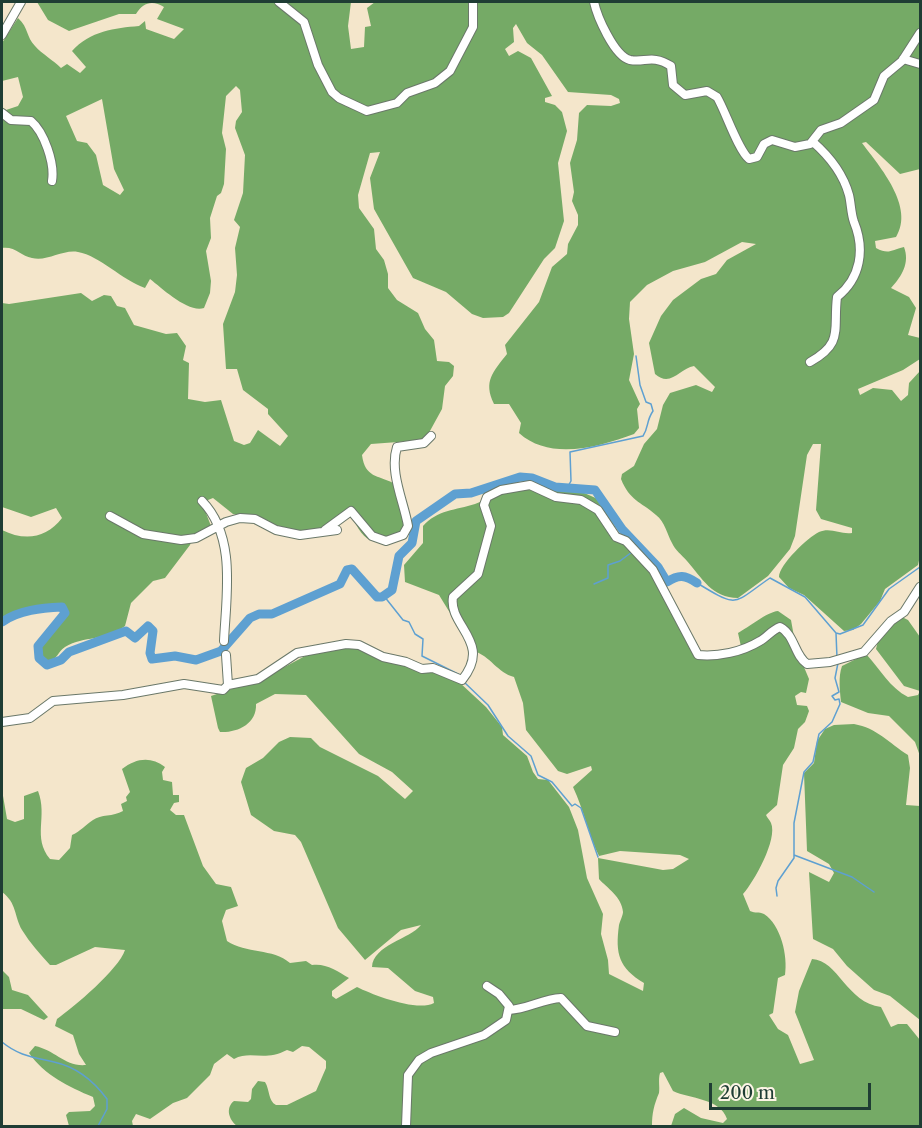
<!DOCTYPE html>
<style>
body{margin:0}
#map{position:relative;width:922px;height:1128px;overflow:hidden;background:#f4e6cb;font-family:"Libre Caslon Text",serif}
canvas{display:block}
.frame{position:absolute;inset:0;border:3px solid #1f3d34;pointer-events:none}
.scale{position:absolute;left:709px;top:1083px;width:162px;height:27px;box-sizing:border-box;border:3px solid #1f3d34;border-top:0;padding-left:8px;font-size:18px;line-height:21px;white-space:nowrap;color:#1f3d34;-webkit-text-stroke:4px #fcf5e5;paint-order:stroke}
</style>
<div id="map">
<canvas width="922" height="1128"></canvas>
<div class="frame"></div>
<div class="scale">200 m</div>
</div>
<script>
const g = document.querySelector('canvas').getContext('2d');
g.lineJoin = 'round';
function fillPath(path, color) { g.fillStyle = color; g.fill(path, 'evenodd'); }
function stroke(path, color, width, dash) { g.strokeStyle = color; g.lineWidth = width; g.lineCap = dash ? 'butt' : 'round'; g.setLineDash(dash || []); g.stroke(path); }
const forest = new Path2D(`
 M37 2H351L348 26 351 49 364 47 365 27 371 26 367 8 375 2H920V169L900 174 866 142 862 143C880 167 915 207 896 237L875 241 876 248C889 255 891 250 904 247 910 263 902 276 891 288L909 297 916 308 908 335 920 338V359L903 370 858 389 860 395 873 388 892 390 901 401 908 395 909 383 920 371V556L918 565 885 589 880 601 861 624 853 630 844 631 804 595 789 588 779 577C779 565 808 537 819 532 831 527 841 535 852 533V528L821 519 816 510 821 444H813L807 455 795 536 790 549 768 576 738 598C712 598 702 578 687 561 682 555 675 550 672 543 667 534 665 522 656 515 640 501 630 501 621 479L622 474 634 466 644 444 657 429 663 405 670 393 696 385 712 392 715 387 694 366C680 368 671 388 655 374L649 343 661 316 673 300 701 279 716 274 727 260 756 244 742 242 705 262 673 271 647 285 630 302 629 319 634 354 629 380 640 404 637 409 639 428 634 434C599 447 550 461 519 433L521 423 509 404H494C483 381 493 372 507 354L505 345 539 302 552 267 567 254 568 244 578 225V215L572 201 574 192 570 163 577 140 579 113 587 105 611 106 620 103 619 99 611 95 568 92 542 55 527 43 516 24 513 28 514 42 505 49 509 56 518 51 531 58 552 96 545 98V102L555 105 562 112 567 131 558 163 564 221 555 248 544 259 509 313 503 317 483 318 472 314 446 292 413 278 374 209 370 178 380 152 370 153 358 195 359 208 374 229 376 249 384 260 388 274V288L397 300 418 313 425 329 434 340 437 361 449 362 454 366 453 376 445 386 442 409 425 440 371 444 362 455C365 478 378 475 393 483L406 522 404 532C375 546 367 547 352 517L341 520 339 527 304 532 285 529 255 517 233 514 213 498 208 500 204 508 211 526 193 536 190 545 165 578 153 581 131 603 125 626C104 642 85 635 65 647 57 652 59 658 48 662 23 651 62 623 68 611L65 607C48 601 15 609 2 621V530C24 541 46 539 62 518L56 508 31 517 2 507V303L9 304 81 293 92 301 104 295 111 296 117 306 125 308 134 325 166 334 177 333 186 346 183 360 189 363 188 399 205 402 221 400 234 441 244 445 250 443 258 430 280 446 288 436 268 414V409L243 390 237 369H226L223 324 235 292 237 275 235 248 240 227 234 220 243 193 245 155 235 128 236 121 242 112 240 90 236 86 226 96 222 133 226 149 224 184 221 193 217 196 210 218 211 238 206 251 211 281 210 293 204 308C188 313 163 289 150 279L145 288C122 280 100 256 78 252 63 249 47 262 32 258 21 256 15 246 2 248V107L6 110 18 106 23 97 18 77 2 81V43L18 18C29 28 26 37 35 46 42 54 53 60 61 68L67 64 80 73 86 67 72 51C90 31 115 28 139 26L145 21 146 29 174 39 184 29 157 19 164 7C153 0 143 2 136 14H119L69 31 48 20ZM102 99 114 169 124 190 120 195 103 185 96 155 87 143 77 141 66 116Z
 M528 483 560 491 582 492 600 500 625 545 650 569 695 655 742 651 738 633C749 627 767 612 778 611L791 620 796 648 809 679 806 693 801 692 795 696 797 705 807 706 809 711 805 722 798 729 794 748 783 765 777 805 766 815C767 818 770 820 771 823 778 839 754 882 743 894L750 911C756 914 758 911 764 914 781 925 788 956 785 975L778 978 773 1013 769 1015 778 1029 788 1035 800 1064 814 1060 795 1012 799 991 812 959C838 960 847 1003 881 1007L891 1027 898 1024H907L920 1040V1126H671L675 1114 684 1108 701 1118 723 1123 727 1119C720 1098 690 1099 673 1091L663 1072 660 1073C658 1080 660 1087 659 1093 654 1105 652 1113 652 1126H237C229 1120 225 1108 234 1101L248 1102 251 1099 252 1089 258 1081 265 1082C270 1090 268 1101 276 1105H287L316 1091 326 1068V1061L309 1047 302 1046 293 1052 287 1050C264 1062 251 1050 234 1059L227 1054 214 1064 210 1075 187 1098 173 1103 150 1119 136 1114 132 1121 133 1126H69L66 1115 69 1112 90 1111 95 1106 93 1097C69 1087 44 1075 29 1053L35 1046C55 1050 65 1067 86 1065L79 1054 73 1035 55 1026 57 1019C74 1007 119 969 125 950L95 947 56 965H50C40 954 30 943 22 930 14 916 17 903 2 892V790L7 819 15 822 24 819V796L38 791C48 817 32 837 50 859L59 860 70 848 72 835C81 831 85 825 93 820 101 814 113 817 123 811L121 804 127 801 126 797 130 792 122 769C136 758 151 756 165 767L162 772 163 780 172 782 173 795H179V802L174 803 170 810 176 815H184L203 866 216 884 231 887 238 906 226 910 222 921 227 941C246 954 273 948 290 963L306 961 312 965C326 963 337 971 349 978L332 991V996L336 999 357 987C373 995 417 1012 434 1003L433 997 415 991 388 968 372 967C373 945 410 939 421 925L401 930 365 960 338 928 301 842 295 835 274 831 251 815 241 782 246 768 263 758 279 742 290 737 311 738 320 747 378 776 405 799 413 791 392 772 359 754 306 695 275 694 256 704C257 724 237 733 220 732L218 728 211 696 264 678 307 655 333 647H357L432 671 459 682 486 707 502 727 503 735 527 756 533 772 538 779 548 780 569 807 578 830 587 878 603 914 601 934 608 960 609 974 643 991 644 983C619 968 615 954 619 925 620 921 623 915 623 912 622 897 607 888 599 879L598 858 663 870 673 869 689 859 680 855 620 851 599 856C588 834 584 810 573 787L592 770 591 766 567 774 558 771 526 730 523 703 514 677C498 673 490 656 474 651L469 632 458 626 439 595 405 582 404 565 423 543V526C437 510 456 510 475 504 494 497 506 487 528 483Z
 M902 617 908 620 920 637V756L915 742 889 716 868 713 841 702C840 691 838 677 842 666L866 654C880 669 890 688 908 697L918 695 920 691 904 686 876 649 879 637Z
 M854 724C877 728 889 743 908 755L910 768 906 805 920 806V1020L890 996 874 990 847 966 833 949 813 939 809 872 829 882 834 873 829 864 807 851 804 773 814 763 817 741 825 729 834 725Z
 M2 970 9 977 12 990 28 995 48 1017 44 1020 21 1009H2Z`);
const stream = new Path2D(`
 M567 488 571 481 570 452 643 436C649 427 646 421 653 411L651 404 646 402 640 385 636 356
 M697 583C740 609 732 604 770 578L805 597 836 633 840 634 863 625 889 589 920 567
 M594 584 608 578V565L620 561 632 552
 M384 596 403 620 409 622 415 634 423 639 422 656 460 675
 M836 633 837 658
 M464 682 488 705 508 736 531 756 538 775 552 782 572 806 575 804 581 808 598 857
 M794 855 852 877 874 892
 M777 896 776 888 778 881 794 858V823L804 772 813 762 819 734 832 722 840 704 839 699 835 700 832 696 839 692 835 678 838 663
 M2 1042C19 1056 33 1057 54 1062 77 1067 93 1080 107 1099V1109L98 1126`);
const river = new Path2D(`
 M2 622C19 610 42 608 62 607L65 613 38 646 39 658 47 665 61 660 69 652 126 631 135 638 148 626 153 631 150 653 152 659 175 656 196 660 221 651 250 618 259 614H272L340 584 347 570 352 569 377 597H382L392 590 399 556 412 543 416 521 455 494 471 493 520 477 532 478 555 487 595 490 622 529 658 567 667 582C679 574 685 575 697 583`);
const minor = new Path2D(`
 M279 2 304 22 318 65 332 92 339 98 367 111 397 103 407 93 435 83 450 71 473 27V2
 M594 2C597 16 614 56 630 60 645 63 652 54 671 66L673 85 685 95 707 91 717 97C725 110 738 150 749 159L757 157 764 144 772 140 795 147 810 144 821 130 841 123 874 100 884 76 902 61 920 33
 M2 35 21 2
 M903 59 920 64
 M2 113 11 120 31 121C44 132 55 163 52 181
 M810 362C844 343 833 330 837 297 861 278 865 249 854 222 851 214 851 203 849 195 843 173 829 156 813 142
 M202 501C237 537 226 596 224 641
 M110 516 143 534 181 540 196 538 226 522 240 518 255 519 276 530 300 535 337 530
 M325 530 351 511 372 536 386 541 403 535 408 526C404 502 389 472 397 447L424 443 431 436
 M226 655 228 685
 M2 722 30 718 53 701 123 695 184 684 223 690 228 685 258 679 297 653 346 644 359 645 383 657 406 662 422 669 433 668 462 680C493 642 448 626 453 597L478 574 491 526 484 505 487 497 501 490 530 485 556 497 581 500 598 510 616 537 626 541 653 570 698 655C718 657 742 652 760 641 767 637 772 630 780 627 795 635 794 655 807 664L830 662 864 652 891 621 904 612 920 587
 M509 1010C528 1009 542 999 561 998L587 1026 615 1032
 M406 1126 408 1075 419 1060 431 1053 484 1035 506 1020 509 1006 499 994 487 986`);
fillPath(forest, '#75aa66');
stroke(stream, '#5ea0d1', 1.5);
stroke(river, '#5ea0d1', 9);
stroke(minor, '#6a7869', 10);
stroke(minor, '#fff', 8);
</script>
